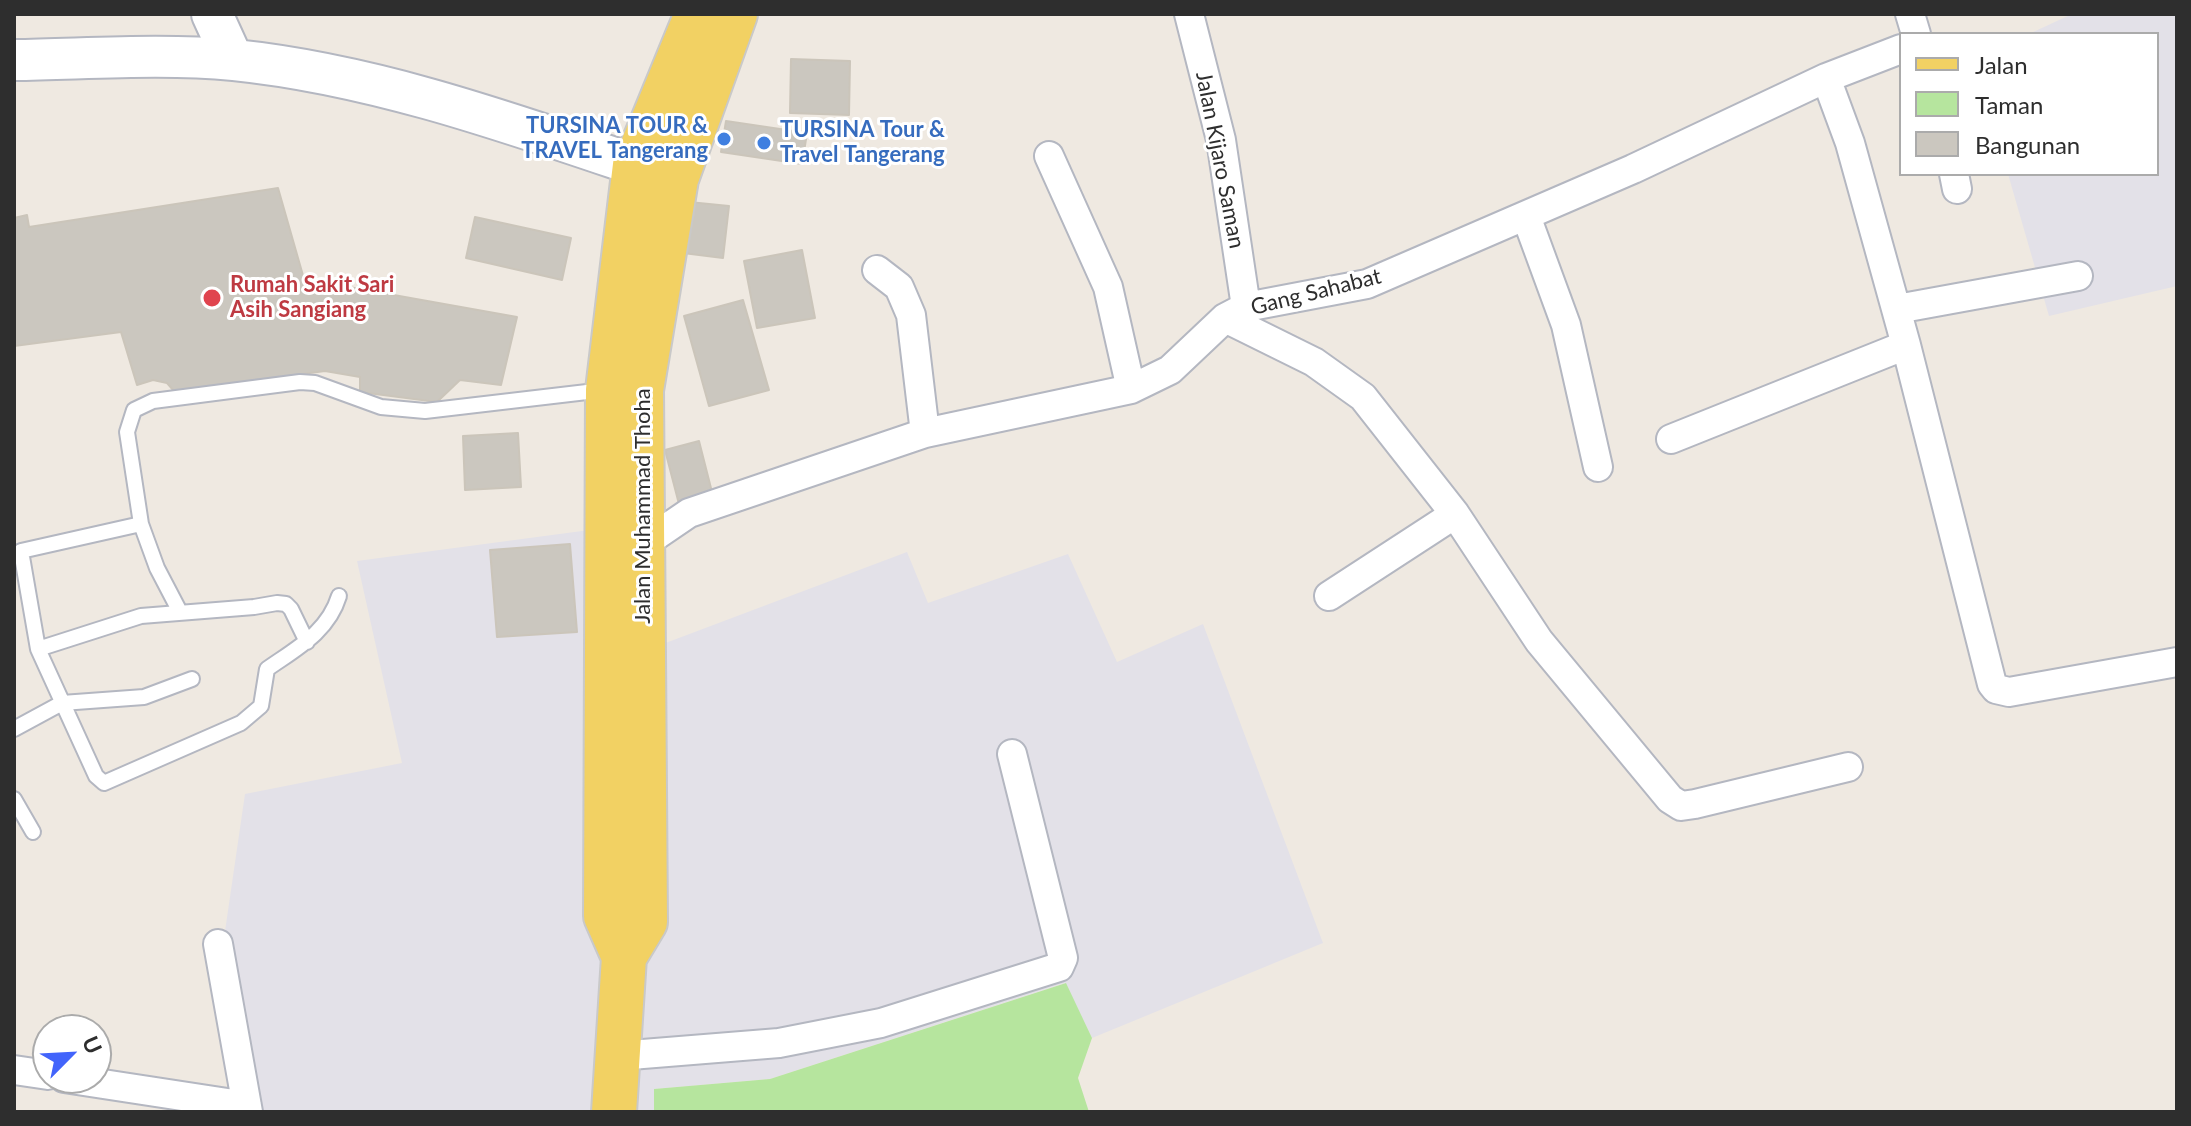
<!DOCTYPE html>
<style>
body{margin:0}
#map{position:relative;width:2191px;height:1126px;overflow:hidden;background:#efe9e1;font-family:Lato,sans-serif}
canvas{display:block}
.frame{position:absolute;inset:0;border:16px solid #2e2e2e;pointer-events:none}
.legend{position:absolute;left:1899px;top:32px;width:260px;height:144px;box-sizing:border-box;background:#fff;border:2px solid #ababab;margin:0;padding:10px 14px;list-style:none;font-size:24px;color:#2e2e2e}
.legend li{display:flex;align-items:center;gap:16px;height:40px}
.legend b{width:40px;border:2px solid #ababab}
.north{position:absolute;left:32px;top:1014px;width:80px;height:80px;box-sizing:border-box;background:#fff;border:2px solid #ababab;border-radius:50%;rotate:66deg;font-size:22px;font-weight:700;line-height:32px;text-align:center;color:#2e2e2e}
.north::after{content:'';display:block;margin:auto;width:28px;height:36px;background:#4264fb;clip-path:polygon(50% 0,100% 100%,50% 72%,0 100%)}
</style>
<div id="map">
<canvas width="2191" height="1126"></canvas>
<div class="frame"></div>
<ul class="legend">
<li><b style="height:10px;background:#f2d163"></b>Jalan</li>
<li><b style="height:22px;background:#b6e59e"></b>Taman</li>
<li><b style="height:22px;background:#cbc7bf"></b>Bangunan</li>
</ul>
<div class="north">U</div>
</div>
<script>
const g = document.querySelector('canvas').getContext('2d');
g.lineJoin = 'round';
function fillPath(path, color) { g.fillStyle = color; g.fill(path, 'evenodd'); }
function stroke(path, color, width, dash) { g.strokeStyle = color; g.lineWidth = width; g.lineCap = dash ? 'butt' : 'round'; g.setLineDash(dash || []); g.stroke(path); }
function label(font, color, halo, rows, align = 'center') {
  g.font = font + ' Lato,sans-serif'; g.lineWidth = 6; g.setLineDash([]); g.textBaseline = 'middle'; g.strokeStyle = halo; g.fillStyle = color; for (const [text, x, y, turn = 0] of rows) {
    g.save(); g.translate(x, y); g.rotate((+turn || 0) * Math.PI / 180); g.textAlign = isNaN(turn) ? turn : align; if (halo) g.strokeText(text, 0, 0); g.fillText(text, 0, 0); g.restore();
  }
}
const industrial = new Path2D(`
 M2072 14H2177V286L2049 316 2008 174H2157V34H2029Z
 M642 523 647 650 907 552 928 603 1068 554 1117 662 1203 624 1323 943 1092 1038 1065 983 770 1079 655 1089 654 1112H249L223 945 245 794 402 763 357 561Z`);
const green = new Path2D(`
 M1066 983 1092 1038 1078 1078 1089 1112H654V1089L770 1079Z`);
const building = new Path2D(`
 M791 59 850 61 849 115 790 113Z
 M726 121 807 133 802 164 721 152Z
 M278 188 304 279 517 317 501 385 460 380 437 402 360 392V377L325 371 174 391 167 383 153 380 137 385 121 332 14 346V218L27 215 29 227Z
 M689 202 729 206 723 258 683 253Z
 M475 217 571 238 562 280 466 258Z
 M802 250 815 318 757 328 744 261Z
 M743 300 769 390 709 406 684 316Z
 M518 433 521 487 465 490 463 436Z
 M699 441 714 500 680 508 665 450Z
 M570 544 577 632 497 637 490 550Z`);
const service = new Path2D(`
 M141 524 157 568 180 612
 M339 596C328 632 297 648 267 669L261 706 241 723 104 783 96 776 38 649 21 551 141 524 127 432 134 410 153 401 300 382 315 383 381 407 425 411 604 390
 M38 649 141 616 254 607 277 603 286 604 291 609 307 642
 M14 729 62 703 144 697 192 679
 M14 799 33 832`);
const minor = new Path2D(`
 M1189 14 1221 140 1246 307
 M1910 14 1916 34
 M1826 78 1850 143 1906 345 1992 684 1996 689 2009 692 2177 662
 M1049 156 1108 287 1131 389
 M1954 174 1957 189
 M1526 216 1566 325 1598 467
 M877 270 899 287 911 315 925 433
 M1897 309 2078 276
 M1225 318 1314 362 1363 397 1455 514 1539 641 1670 799 1681 806 1695 804 1848 767
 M1671 439 1906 345
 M642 545 689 513 925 433 1131 389 1170 370 1225 318 1246 307 1367 284 1633 169 1826 78 1901 49
 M1329 596 1455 514
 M218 944 248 1112
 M618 1056 779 1043 881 1023 1059 967 1063 958 1012 754
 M14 1070 48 1075
 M64 1078 247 1106`);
const secondary = new Path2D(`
 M212 14 233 60
 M14 60C87 59 162 53 234 60 371 74 505 121 635 165`);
const primary = new Path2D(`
 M624 957 645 922 641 390 676 179 735 14
 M614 1112 624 957 606 916 608 390 635 165 697 14`);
const markers = [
 [724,139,8,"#3f7fe0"],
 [764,143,8,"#3f7fe0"],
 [212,298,10,"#e0444e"]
];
const shopNames = [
 ["TURSINA TOUR &",708,126],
 ["TRAVEL Tangerang",708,151],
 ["TURSINA Tour &",780,130,"left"],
 ["Travel Tangerang",780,155,"left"]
];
const streetNames = [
 ["Jalan Kijaro Saman",1220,160,79],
 ["Gang Sahabat",1316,292,-14],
 ["Jalan Muhammad Thoha",643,506,-90]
];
const healthNames = [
 ["Rumah Sakit Sari",230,285],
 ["Asih Sangiang",230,310]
];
fillPath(industrial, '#e3e1e8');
fillPath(green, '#b6e59e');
fillPath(building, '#cbc7bf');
stroke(building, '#cbc5ba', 2);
stroke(service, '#b4b7c1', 18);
stroke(minor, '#b4b7c1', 32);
stroke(secondary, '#b4b7c1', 44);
stroke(primary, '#c9c9c9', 48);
stroke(service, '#fff', 14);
stroke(minor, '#fff', 28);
stroke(secondary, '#fff', 40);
stroke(primary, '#f2d163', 44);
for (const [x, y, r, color] of markers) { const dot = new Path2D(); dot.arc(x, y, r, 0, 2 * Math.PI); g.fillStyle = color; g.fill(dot); stroke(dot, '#fff', 3); }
label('bold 22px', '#366cbe', '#fff', shopNames, 'right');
label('22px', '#2e2e2e', '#fff', streetNames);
label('bold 22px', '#be3a42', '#fff', healthNames, 'left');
</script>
